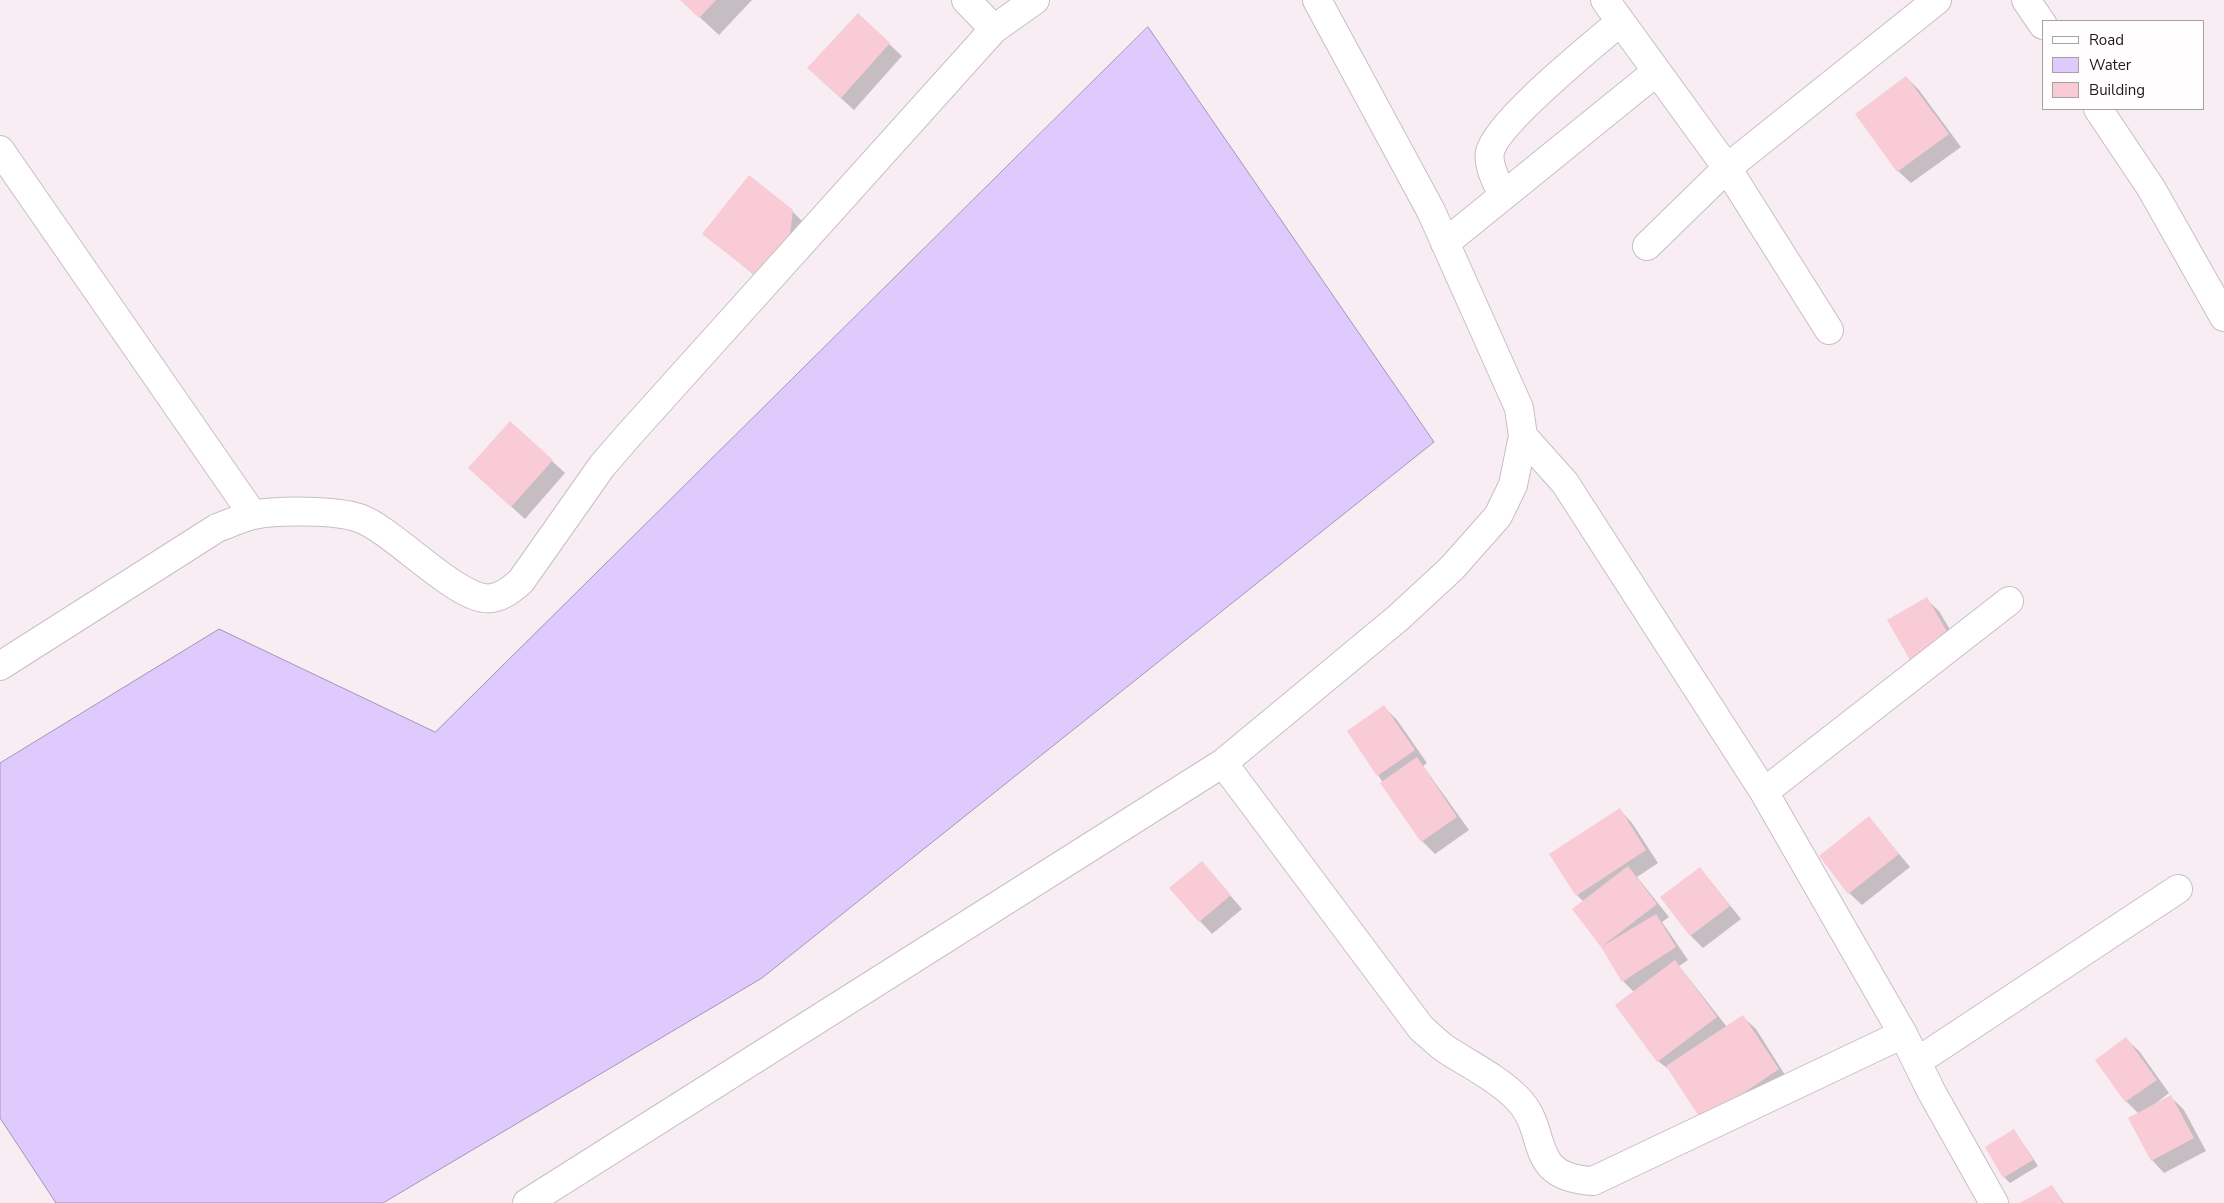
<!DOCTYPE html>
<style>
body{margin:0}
#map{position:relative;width:2224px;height:1203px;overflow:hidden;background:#f7edf3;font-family:"Nunito Sans",sans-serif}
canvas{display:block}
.legend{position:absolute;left:2042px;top:20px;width:162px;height:90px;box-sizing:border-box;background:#fffdfe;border:1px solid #a4a2a3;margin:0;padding:6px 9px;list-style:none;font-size:15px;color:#1c191b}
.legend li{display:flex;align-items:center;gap:10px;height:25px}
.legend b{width:25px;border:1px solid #a4a2a3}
</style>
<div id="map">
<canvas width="2224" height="1203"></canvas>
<ul class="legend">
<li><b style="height:6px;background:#fff"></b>Road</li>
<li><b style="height:14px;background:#decafc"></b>Water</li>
<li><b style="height:14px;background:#f9cbd7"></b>Building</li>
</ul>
</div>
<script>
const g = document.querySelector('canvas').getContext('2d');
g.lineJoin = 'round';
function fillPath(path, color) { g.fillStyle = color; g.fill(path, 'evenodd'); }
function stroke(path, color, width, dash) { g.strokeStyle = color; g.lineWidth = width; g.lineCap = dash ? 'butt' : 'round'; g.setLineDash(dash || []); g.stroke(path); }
const water = new Path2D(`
 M1148 27 1434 442 762 978 383 1203H56L0 1118V763L219 629 435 732Z`);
const shadow = new Path2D(`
 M681 0H752L719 35Z
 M858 15 902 56 854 110 822 81Z
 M1906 77 1919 90 1961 147 1911 183 1898 171Z
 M792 211 805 224 770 288 704 234Z
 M552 461 565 473 525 519 469 468Z
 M1926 599 1939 611 1962 650 1924 672 1911 659Z
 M1384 707 1397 720 1427 763 1423 766 1469 830 1435 854 1422 841 1378 775Z
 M1620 810 1632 823 1658 863 1637 877 1669 917 1662 922 1688 960 1679 966 1727 1027 1743 1017 1756 1029 1790 1083 1715 1133 1672 1072 1658 1061 1634 992 1623 981 1602 946 1584 902 1577 895Z
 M1869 818 1910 867 1862 905 1849 893Z
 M1201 862 1242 909 1212 934 1200 921Z
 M1700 868 1741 919 1703 948 1690 935Z
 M2126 1039 2139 1051 2169 1093 2150 1108 2171 1097 2184 1110 2206 1151 2164 1173 2152 1160 2139 1114 2126 1101Z
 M2014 1130 2038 1166 2010 1183 2004 1177Z
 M2052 1186 2064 1203H2024Z`);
const building = new Path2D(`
 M680 0H716L699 18Z
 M858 13 890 43 841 98 807 68Z
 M1906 76 1949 134 1897 172 1855 114Z
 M749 175 793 210 790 234 756 276 702 234Z
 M510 421 553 460 511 507 468 468Z
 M1927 597 1950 637 1910 660 1887 620Z
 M1384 705 1415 750 1377 776 1347 731Z
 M1417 757 1457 817 1421 842 1380 783Z
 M1620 808 1646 850 1576 896 1549 854Z
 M1869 816 1899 854 1848 894 1819 856Z
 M1202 861 1231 895 1199 922 1169 888Z
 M1628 866 1657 904 1601 947 1572 909Z
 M1700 867 1730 906 1690 936 1660 897Z
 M1656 914 1676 947 1622 982 1601 947Z
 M1675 960 1717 1017 1657 1062 1615 1005Z
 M1743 1015 1779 1069 1702 1121 1666 1066Z
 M2126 1037 2157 1080 2125 1102 2095 1060Z
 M2171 1095 2194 1138 2151 1161 2128 1118Z
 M2014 1129 2033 1160 2003 1178 1985 1147Z
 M2052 1185 2063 1203H2020Z`);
const minor = new Path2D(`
 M966 0 994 29
 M1605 0 1727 168 1829 330
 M2026 0 2043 25
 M2098 109 2151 188 2224 317
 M0 150 253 515
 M1503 196C1498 184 1487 166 1490 152 1497 122 1592 46 1620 22
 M1445 243 1656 72
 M1647 246 1727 168 1937 0
 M1523 436 1565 483 1764 792 1903 1034 1931 1091 1994 1203
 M0 666 217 528C228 524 241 518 253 515 277 510 336 510 359 518 394 530 460 604 492 598 504 596 512 589 521 581L602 466 627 437 994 29 1035 0
 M1223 763 1421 1028C1428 1034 1436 1042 1444 1048 1468 1064 1496 1077 1517 1098 1551 1132 1524 1177 1593 1181L1903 1034
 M1764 792 2009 601
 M1918 1061 2178 889
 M527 1203 1223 763 1398 618 1452 568 1498 516 1513 485 1523 436 1519 408 1431 211 1317 0`);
fillPath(water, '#decafc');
stroke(water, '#a495b8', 1);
fillPath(shadow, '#0003');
fillPath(building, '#f9cbd7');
stroke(minor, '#c8bec4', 30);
stroke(minor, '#fff', 28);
</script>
